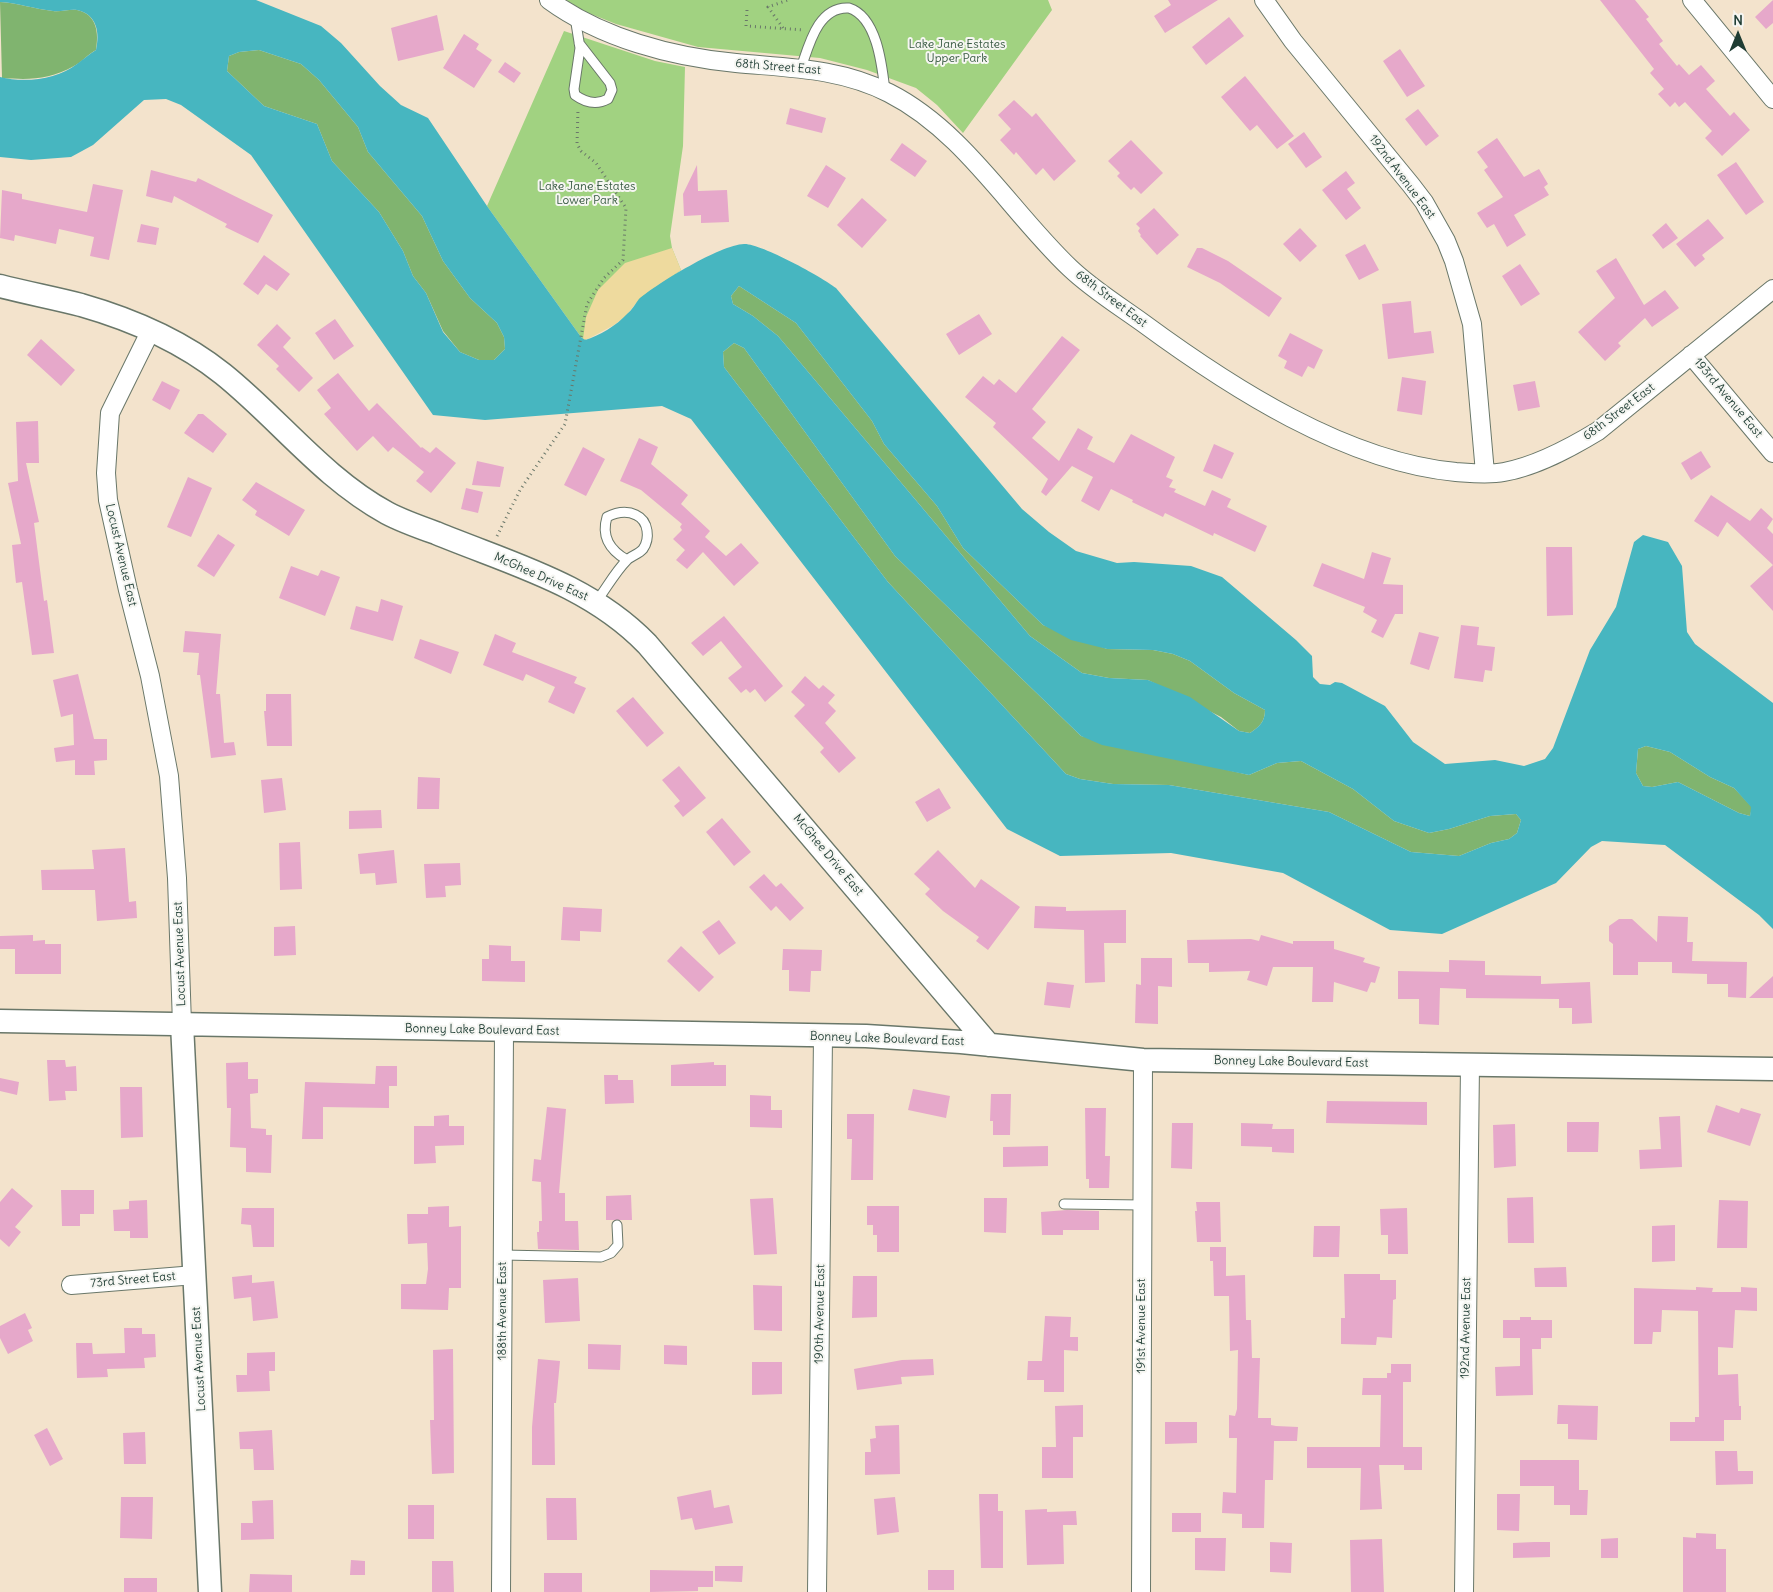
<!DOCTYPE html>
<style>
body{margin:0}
#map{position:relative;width:1773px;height:1592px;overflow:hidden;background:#f3e3cc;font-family:Delius,sans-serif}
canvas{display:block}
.north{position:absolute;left:1713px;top:10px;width:50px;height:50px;-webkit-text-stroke:4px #f6f6f2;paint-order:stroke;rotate:0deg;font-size:14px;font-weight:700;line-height:20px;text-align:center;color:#1f3d34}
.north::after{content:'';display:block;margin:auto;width:18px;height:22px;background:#1f3d34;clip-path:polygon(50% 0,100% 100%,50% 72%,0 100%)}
</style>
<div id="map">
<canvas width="1773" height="1592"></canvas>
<div class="north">N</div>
</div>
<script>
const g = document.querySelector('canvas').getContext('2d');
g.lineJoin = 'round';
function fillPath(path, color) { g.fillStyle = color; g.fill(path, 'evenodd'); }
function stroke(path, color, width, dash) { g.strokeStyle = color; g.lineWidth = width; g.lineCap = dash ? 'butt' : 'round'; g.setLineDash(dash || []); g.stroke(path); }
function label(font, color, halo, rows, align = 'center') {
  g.font = font + ' Delius,sans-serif'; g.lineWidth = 4; g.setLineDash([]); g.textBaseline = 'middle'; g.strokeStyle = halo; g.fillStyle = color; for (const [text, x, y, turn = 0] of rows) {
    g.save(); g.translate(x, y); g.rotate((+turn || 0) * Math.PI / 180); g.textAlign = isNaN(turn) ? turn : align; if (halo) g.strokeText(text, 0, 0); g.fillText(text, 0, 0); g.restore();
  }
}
const green = new Path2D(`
 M566 0H1048L1052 10 963 133 937 105 916 88 867 70 820 58 698 47 616 24 586 12Z
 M564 31 655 61 685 67 683 146 670 236 672 248 681 270 585 340 581 337 487 206Z`);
const forest = new Path2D(`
 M0 2C18 3 35 9 53 11 61 12 69 9 77 10 97 14 99 33 96 50 88 54 82 62 74 66 49 80 29 80 2 78Z
 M259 50 301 64 319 80 358 127 368 152 422 216 443 261 470 298 497 323 504 337 505 349 494 360H479L460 352 443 331 426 293 413 276 403 251 379 212 332 161 317 124 264 106 227 71 229 56 239 52Z
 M739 286 796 323 872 421 884 444 937 506 963 548 1043 625 1107 649 1153 650 1173 654 1190 661 1234 693 1265 710C1265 722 1259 727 1250 733L1239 731 1221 717 1148 680 1109 678 1082 673 1030 636 778 336 753 316 733 304 731 296Z
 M734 343 744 348 895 556 1081 736 1249 775 1277 763 1301 761 1353 789 1394 821 1429 833 1449 829 1490 816 1516 814 1521 820 1517 833 1509 839 1491 843 1459 856 1411 852 1329 812 1169 785 1113 784 1080 779 1066 774 888 582 724 367 723 352Z
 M1646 746 1670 752 1710 777 1734 788 1752 807 1750 816 1739 813 1678 782 1652 787 1643 786 1636 773 1638 749Z`);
const sand = new Path2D(`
 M672 248 681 270 640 298 626 316 614 325 588 339H583L586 317 598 290 625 263Z`);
const water = new Path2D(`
 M0 0H256L321 26 341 43 380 86 401 105 428 118 487 206 581 337 585 340C599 336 617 325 627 314 632 310 635 304 639 299 658 283 720 245 744 244 760 243 822 277 836 288L1022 509 1049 532 1076 551 1117 563 1134 562 1191 566 1222 577 1296 640 1312 656 1313 677 1320 684 1330 685 1335 682 1342 683 1385 706 1413 742 1445 764 1495 760 1524 766 1545 759 1553 748 1590 650 1616 607 1634 542 1643 535 1668 542 1682 566 1687 632 1695 644 1773 703V929L1759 915 1665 845 1602 841 1591 847 1556 883 1442 934 1390 930 1283 873 1171 853 1060 856 1007 829 691 419 662 406 485 420 433 415 251 155 181 105 166 99 144 100 93 145 71 157 31 160 0 157V77C24 83 57 80 77 64 84 59 89 54 96 50 100 33 97 14 77 10 69 9 61 12 53 11 35 9 18 3 0 2ZM259 50 301 64 319 80 358 127 368 152 422 216 443 261 470 298 497 323 504 337 505 349 494 360H479L460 352 443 332 426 293 413 276 403 251 379 212 332 161 317 124 264 106 227 71 229 56 239 52ZM739 286 796 323 872 421 884 444 937 506 963 548 1043 625 1071 640 1107 649 1153 650 1173 654 1190 661 1234 693 1265 710C1265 722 1259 727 1250 733L1239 731 1190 697 1148 680 1109 678 1082 673 1030 636 778 336 753 316 733 304 731 296ZM734 343 744 348 895 556 1081 736 1102 745 1249 775 1277 763 1301 761 1353 789 1394 821 1429 833 1449 829 1490 816 1516 814 1521 820 1517 833 1509 839 1491 843 1459 856 1411 852 1329 812 1169 785 1113 784 1080 779 1066 774 888 582 724 367 723 352ZM1646 746 1670 752 1710 777 1734 788 1751 807 1750 816 1739 813 1678 782 1652 787 1643 786 1636 773 1638 749Z`);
const building = new Path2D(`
 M1168 0H1218L1165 33 1154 16 1171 5Z
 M1600 0H1635L1649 17 1646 19 1663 41 1659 44 1677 66 1679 64 1689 75 1701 65 1715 81 1706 89 1730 116 1734 112 1750 130 1722 156 1705 138 1712 131 1685 102 1679 107 1675 102 1670 107 1658 94 1664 89 1650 73 1654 69Z
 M1773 0V23L1766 29 1755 17Z
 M437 15 444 50 398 61 391 28Z
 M1229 17 1244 36 1206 65 1192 47Z
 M464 34 479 44 476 49 492 60 474 88 443 68Z
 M1400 49 1425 86 1407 97 1383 61Z
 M505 62 521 73 514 83 498 72Z
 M1245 76 1294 136 1277 149 1257 125 1250 131 1221 97Z
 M1014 100 1032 117 1036 113 1076 161 1054 181 1043 168 1036 175 1016 152 1014 155 1000 140 1011 129 998 115Z
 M790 108 826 118 822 133 786 124Z
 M1418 109 1439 136 1426 146 1405 119Z
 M1304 132 1322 157 1306 168 1288 144Z
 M1497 138 1524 177 1539 169 1548 184 1544 187 1549 195 1514 215 1526 235 1507 247 1494 224 1487 228 1477 213 1503 197 1484 170 1488 167 1477 152Z
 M1131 140 1163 173 1141 194 1134 187 1131 190 1117 176 1120 173 1108 161Z
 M902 143 927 161 915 177 890 160Z
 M1736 162 1764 202 1746 215 1717 175Z
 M697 165 698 191 727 190 729 222 701 223V215L684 216 683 194Z
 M826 165 846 178 828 208 807 196Z
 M151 170 196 182 198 178 273 215 258 243 225 227 227 224 174 196 172 203 146 196Z
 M1346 171 1355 183 1347 189 1361 208 1346 220 1322 190Z
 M93 184 123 190 109 260 90 256 94 237 59 229 56 244 15 235 14 241 0 238 2 190 22 194V199L87 212Z
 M862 198 887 220 862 248 837 225Z
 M1154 208 1179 235 1157 255 1140 236 1141 235 1138 231 1140 228 1136 224Z
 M1708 219 1724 238 1702 255 1705 259 1695 267 1676 244Z
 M1666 223 1678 238 1663 249 1652 235Z
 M141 224 159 228 156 245 137 242Z
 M1300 228 1317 246 1300 262 1283 244Z
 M1365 244 1379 270 1359 280 1345 255Z
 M1197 248H1202L1228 261 1282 298 1269 317 1220 283 1187 267Z
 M264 255 290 274 277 291 266 284 258 295 243 284Z
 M1616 258 1644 305 1665 290 1679 308 1652 327 1645 318 1618 343 1621 346 1605 361 1578 332 1615 298 1596 271Z
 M1520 264 1540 294 1521 306 1502 276Z
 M1411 301 1414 333 1431 331 1434 353 1388 359 1382 304Z
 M979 314 992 334 959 355 946 334Z
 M335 319 354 346 334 360 315 333Z
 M277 324 291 338 283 347 313 378 299 392 276 369 279 366 257 345Z
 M1290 333 1323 350 1314 369 1308 366 1302 377 1284 368 1287 361 1278 356Z
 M1062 336 1080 350 1032 409 1046 422 1032 438 1059 461 1078 428 1093 437 1087 449 1114 463 1131 434 1175 457 1166 477 1173 480 1169 487 1176 489 1174 492 1205 506 1212 490 1231 499 1227 507 1267 526 1255 552 1214 533 1213 536 1165 513 1163 517 1132 502 1133 500 1111 489 1099 511 1081 501 1093 477 1072 466 1046 496 1041 492 1048 479 993 427 996 423 965 397 983 376 994 385 999 379 1016 393Z
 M41 339 75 370 61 386 27 355Z
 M338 373 369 411 377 403 421 448 422 447 430 453 436 447 456 463 431 493 416 481 424 472 393 447 388 452 373 436 357 451 324 414 331 408 317 390Z
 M1402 377 1426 381 1422 415 1397 411Z
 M162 381 180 390 170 410 152 400Z
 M1535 381 1540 407 1518 411 1513 385Z
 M198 414H203L227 434 213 453 184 433Z
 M38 421 39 463H26L39 522 34 523 44 601 47 600 54 653 32 655 22 582 16 583 12 545 21 544 8 483 18 481 16 422Z
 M639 438 658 447 651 464 688 495 681 504 710 531 705 537 726 556 741 543 759 563 734 586 703 552 687 569 676 560 685 550 673 539 682 530 680 527 682 524 641 490 620 481Z
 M1214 444 1234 453 1222 479 1203 471Z
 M583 447 605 459 586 496 564 485Z
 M1701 451 1711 467 1691 480 1681 463Z
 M477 461 504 467 500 487 472 485Z
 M188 477 212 488 191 537 167 527Z
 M256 482 305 510 289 536 255 515 257 511 242 500Z
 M466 488 483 492 478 513 461 509Z
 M1711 495 1750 521 1761 508 1773 519 1767 528 1773 534V565L1727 522 1718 537 1694 521Z
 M218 534 235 545 214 577 197 566Z
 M1546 547H1572L1573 615 1547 616Z
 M1372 552 1391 558 1383 584 1403 585V614H1395L1383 638 1371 632 1377 620 1363 612 1365 607 1313 586 1322 563 1364 579Z
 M1773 565V611L1750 586Z
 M291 566 318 576 321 570 340 577 325 616 279 598Z
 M381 599 403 606 393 641 350 629 356 606 378 612Z
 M724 616 783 686 765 702 755 689 750 693 746 689 741 693 728 678 742 667 721 641 703 656 691 643Z
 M1461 625 1479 627 1477 645 1495 647 1492 671 1485 670 1483 682 1454 678Z
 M185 631 221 634 216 694H220L224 743 234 742 236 755 211 758 200 675H197L199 653 183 652Z
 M1419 632 1439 637 1429 670 1410 664Z
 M495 634 516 643 512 652 577 677 574 683 586 688 574 714 548 702 555 687 526 674 523 681 483 665Z
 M420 639 459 652 451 674 414 658Z
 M78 674 94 739H107V760L94 761 95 775H75V760L56 762 54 748 74 745 73 714 61 717 53 680Z
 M805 676 819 689 823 685 835 695 828 703 836 711 825 723 856 758 839 773 820 752 824 748 794 716 805 705 791 692Z
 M266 694H291L292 746H267L264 711H266Z
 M633 697 664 733 647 747 616 711Z
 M679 766 706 798 683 817 674 806 680 801 662 780Z
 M418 777 440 778 439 809H417Z
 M282 778 286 810 264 813 261 780Z
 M939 788 951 808 927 822 915 802Z
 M381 810 382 828 349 829V811Z
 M722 818 751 852 734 866 706 832Z
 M300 842 302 889 280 890 279 843Z
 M125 848 129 902 136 901 137 918 97 921 95 890H42L41 870 94 869 92 850Z
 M394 850 397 883 376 885 375 873 360 874 358 854Z
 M938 850 975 888 981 879 1020 907 988 950 976 941 979 937 943 911 925 894 930 889 914 874Z
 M460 863 461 885 445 886 446 897 426 898 424 864Z
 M764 874 776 887 781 883 804 908 790 921 776 906 771 911 749 887Z
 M1035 906 1066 907V911L1126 910V943H1104L1105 982 1085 983 1084 930 1034 928Z
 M563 907 602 909 601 932 580 931V941L561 940Z
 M1658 916 1688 917 1687 942H1693L1692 961 1747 962 1746 998 1728 997V984H1707V974L1672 973V962H1638V975H1613V944L1609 941V926L1619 919H1632L1657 942Z
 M719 920 736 943 719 955 702 932Z
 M295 926 296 955 274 956V927Z
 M33 935V941L45 940V944H61V974H15V949H0V936Z
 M1261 935 1293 944V941H1334V949L1365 958 1363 962 1380 967 1375 983 1371 982 1367 992 1334 982 1333 1002H1312L1313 967H1273L1267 986 1247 980 1250 971 1209 972V963H1188L1187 940 1251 939 1259 941Z
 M489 945 511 946V961H525V982L482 981V959H489Z
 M681 946 714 977 699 992 667 961Z
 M783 949 822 950 821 971H811L810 992 789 991V970H782Z
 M1141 958H1172V987L1158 986V1024L1135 1023 1136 984 1141 985Z
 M1449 960 1485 961V975L1541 976V984L1590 982 1592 1023 1572 1024V1008H1559V999L1466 998V989L1440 988 1439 1025 1419 1024V999H1398V971L1449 972Z
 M1773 976V998H1749Z
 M1047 982 1074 985 1070 1008 1044 1005Z
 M47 1060H65L66 1067 76 1066 77 1091H65L66 1100 49 1101Z
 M248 1062V1079H258V1093L250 1094 251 1128 266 1129V1135H272L271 1173 246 1172V1148L230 1147 231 1108H227L226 1063Z
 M714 1062V1065H726V1086H671V1065Z
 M376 1066H397V1086H389V1108L323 1107V1139H302L305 1082 375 1084Z
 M604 1075H618V1080H633L634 1103 605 1104Z
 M0 1078 19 1082 17 1095 0 1091Z
 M120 1087H142L143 1137 121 1138Z
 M913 1089 950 1096 946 1118 908 1110Z
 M991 1094H1011L1010 1135H993V1121H990Z
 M750 1095 771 1096V1110H782V1128L750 1127Z
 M1327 1101 1427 1102V1125L1326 1123Z
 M1716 1105 1739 1113 1741 1108 1761 1114 1750 1146 1707 1132Z
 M547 1107 566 1109 559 1193H565V1221H578L579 1250 538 1249 537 1232H539V1221H542L541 1182 532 1181 534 1159 541 1160Z
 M1085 1108H1106L1105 1156H1110L1109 1188H1089V1179H1086Z
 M847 1114H874L873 1180H851L852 1139H847Z
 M449 1115V1126H464V1145L435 1146 436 1163 414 1164V1126H434V1116Z
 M1680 1116 1682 1167 1640 1169 1639 1150 1661 1149 1659 1117Z
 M1567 1122H1599L1598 1152H1567Z
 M1172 1123H1193L1192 1169 1171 1168Z
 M1241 1123 1273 1124 1272 1129H1294V1153L1272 1152V1147L1241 1146Z
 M1515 1124 1516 1166 1494 1168 1493 1125Z
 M1048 1146V1166L1003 1167V1147Z
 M12 1188 33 1206 15 1227 21 1232 9 1247 0 1239V1202Z
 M61 1190H94V1214H80V1226H62Z
 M631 1195 632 1220H606V1196Z
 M1533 1197 1534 1243H1508L1507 1198Z
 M773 1198 777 1254 754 1255 750 1199Z
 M984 1198H1007L1006 1233 984 1232Z
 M147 1200 148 1238H130V1231H114L113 1210 129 1209V1201Z
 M1719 1200 1748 1201 1747 1248H1717Z
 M1196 1202H1220L1221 1242H1197L1195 1211H1197Z
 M449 1206V1227L461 1226V1288H449L448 1310 401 1309V1284H426L428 1269 427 1243 408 1244 407 1214H428V1207Z
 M867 1206H899V1252H877V1235H873V1225H867Z
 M242 1208H274V1247H253L251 1225 241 1224Z
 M1407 1208 1408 1254H1388V1235H1381L1380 1209Z
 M1067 1210 1099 1211V1230H1063V1235H1042L1041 1212Z
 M1675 1225V1261L1652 1262V1226Z
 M1314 1226H1340L1339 1257H1313Z
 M1210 1247H1226V1276L1245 1275 1246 1320H1251L1252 1358H1260L1258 1418H1271V1425L1276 1426 1298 1427 1297 1441H1274L1273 1480H1265L1264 1528H1242V1514L1222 1513 1223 1492 1236 1493 1237 1438H1229V1415L1235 1416 1237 1409 1238 1350 1230 1351 1229 1296H1214L1213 1261H1210Z
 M1566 1267 1567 1287H1535L1534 1268Z
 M1344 1274H1380V1280H1396V1299L1393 1300 1392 1338 1377 1337 1376 1345 1341 1344V1318H1345Z
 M252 1275V1283L274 1281 278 1318 253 1321 251 1297 234 1299 232 1277Z
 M853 1276H877V1317L852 1318Z
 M578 1278 580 1321 545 1323 543 1280Z
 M753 1285 782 1286V1331L754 1330Z
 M1696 1287 1713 1288 1712 1292H1741V1287L1757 1288V1311L1735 1310 1733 1348 1718 1347V1375L1738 1374 1739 1406H1741V1420H1724V1441H1670V1422H1695V1417H1699L1698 1311 1662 1310 1661 1332H1653L1652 1344H1634V1288L1696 1290Z
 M25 1313 32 1328 28 1330 33 1341 8 1354 0 1338V1326Z
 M1045 1316 1071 1317 1070 1337H1078V1351L1064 1350V1392H1044V1380H1027L1028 1361H1042Z
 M1520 1317H1531V1320H1552V1338H1541V1349H1532L1533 1395 1496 1396 1495 1367 1520 1366V1338H1503V1320H1520Z
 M124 1328H142V1334H155L156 1357 144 1358 145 1368 107 1369 108 1377 77 1378 76 1343H92L93 1354 125 1353Z
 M588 1344 621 1345 620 1370 588 1369Z
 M664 1345 687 1346V1365L664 1364Z
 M453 1349 454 1473 432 1474 430 1420H434L433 1350Z
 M275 1352V1371H269L270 1391 237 1392 236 1375H247V1353Z
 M538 1359 560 1361 556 1403H554L555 1465H532V1427Z
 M933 1359 934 1375 901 1377 902 1384 857 1390 854 1369 902 1360Z
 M752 1362H782V1394L752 1395Z
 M1391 1364H1411V1382H1403V1447H1422V1470H1404V1465H1379L1382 1509 1360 1510 1361 1468H1307V1447H1380L1381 1395H1362L1363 1378H1387V1373H1391Z
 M1083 1405V1437H1073V1478H1042V1447H1056L1055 1406Z
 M1558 1405 1598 1406 1597 1440 1568 1439V1424H1557Z
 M1165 1422H1197V1443L1165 1444Z
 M899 1425 900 1474 865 1475V1452H871L870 1439 876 1438 875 1426Z
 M47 1428 63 1459 50 1466 34 1435Z
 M272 1430 274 1470H254L253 1449H240L239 1432Z
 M145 1432 146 1464H124L123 1433Z
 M1715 1451H1737L1738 1471H1753V1484L1716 1485Z
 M1520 1460H1579V1490H1588L1587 1515H1570V1505H1554V1486H1520Z
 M711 1490 714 1508 729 1505 733 1523 695 1530 692 1518 681 1520 677 1497Z
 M979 1494H998V1511H1003V1568H981Z
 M1497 1494H1520L1519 1531 1497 1530Z
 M121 1497H153L152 1539 120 1538Z
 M895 1497 899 1532 877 1535 874 1499Z
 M546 1498H576L577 1540H547Z
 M273 1500 274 1539 241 1540V1523H253L252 1501Z
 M408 1505H434V1539H408Z
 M1047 1509V1512L1076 1511 1077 1525H1063L1064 1564 1027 1565 1025 1510Z
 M1172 1513H1201V1532H1172Z
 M1696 1533 1716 1534V1549H1726V1592H1683V1537L1696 1538Z
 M1195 1538H1226L1225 1571 1195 1570Z
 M1618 1538V1558H1601V1539Z
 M1382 1539 1384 1592H1351L1350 1540Z
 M1270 1542 1292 1543 1291 1573 1270 1572Z
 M1534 1542H1550V1557L1513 1558V1543Z
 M351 1560 365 1561V1575H350Z
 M432 1561H453L454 1592H432Z
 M715 1566H743L742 1582 715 1581Z
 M650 1570 713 1571V1587H698V1591L650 1592Z
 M928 1570H954V1590H928Z
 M544 1573H582V1592H544Z
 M250 1574 292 1575V1592H249Z
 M124 1578H157V1592H124Z`);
const path = new Path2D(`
 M747 10 746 26 804 30
 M783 28 768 7 788 0
 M497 536 520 490 565 424 587 304 604 278 623 260 626 208 596 163 581 151 577 144 578 109`);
const service = new Path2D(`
 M575 17 580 48 574 89 575 95C586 103 597 105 608 99L612 90 610 83 579 43
 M801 68C809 45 818 6 849 8 877 17 882 65 885 91
 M596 602C606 589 615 572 627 560 631 556 639 554 643 549 650 539 649 521 636 515 626 510 617 512 607 517 601 537 610 550 627 560
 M1064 1204 1143 1205
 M503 1255 601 1257 611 1253 618 1245 617 1225`);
const minor = new Path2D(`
 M549 0C601 38 672 57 736 63 789 68 840 68 889 93 964 131 1010 211 1070 268 1092 289 1118 305 1143 323 1230 387 1346 462 1456 472 1471 473 1488 475 1504 472 1537 466 1570 448 1598 431L1773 289
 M1264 0 1293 41 1411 185 1424 202 1446 241 1454 261 1472 324 1485 473
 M1692 0 1773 99
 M150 332 110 413 106 473 108 500 128 590 150 676 169 776 177 878 182 1024
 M1691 355 1773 453
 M71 1285 195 1275
 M501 1592 504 1030
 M817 1592 823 1036
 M1141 1592 1143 1060
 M1464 1592 1470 1064`);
const tertiary = new Path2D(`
 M0 286C27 293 54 298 81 305 130 319 183 342 223 374 279 419 323 478 387 513 402 521 419 527 436 533 511 564 589 584 647 644L989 1045
 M0 1021 866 1036 961 1042 1143 1060 1773 1069
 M182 1024 210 1592`);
const parkNames = [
 ["Lake Jane Estates",957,45],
 ["Upper Park",957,59],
 ["Lake Jane Estates",587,187],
 ["Lower Park",587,201]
];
const streetNames = [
 ["68th Street East",778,67,5],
 ["192nd Avenue East",1402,177,53],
 ["68th Street East",1111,299,37],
 ["193rd Avenue East",1728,398,50],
 ["68th Street East",1619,412,-37],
 ["Locust Avenue East",121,555,77],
 ["McGhee Drive East",541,577,24],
 ["McGhee Drive East",828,855,50],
 ["Locust Avenue East",180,954,-92],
 ["Bonney Lake Boulevard East",482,1030,1],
 ["Bonney Lake Boulevard East",887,1039,2],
 ["Bonney Lake Boulevard East",1291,1062,1],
 ["73rd Street East",133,1280,-5],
 ["188th Avenue East",503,1311,-90],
 ["190th Avenue East",820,1314,-89],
 ["191st Avenue East",1142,1326,-90],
 ["192nd Avenue East",1466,1328,-89],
 ["Locust Avenue East",199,1359,-93]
];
fillPath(green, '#a1d281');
fillPath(forest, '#80b46f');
fillPath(sand, '#eeda9e');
fillPath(water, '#47b6c0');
fillPath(building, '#e6a8ca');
stroke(service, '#697769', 11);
stroke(minor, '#697769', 20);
stroke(tertiary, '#697769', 25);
stroke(path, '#697769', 3, [1, 4]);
stroke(service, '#fff', 9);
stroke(minor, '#fff', 18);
stroke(tertiary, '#fff', 22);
label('12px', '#395b43', '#f6f6f2', parkNames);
label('12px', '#1f3d34', '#f6f6f2', streetNames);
</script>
